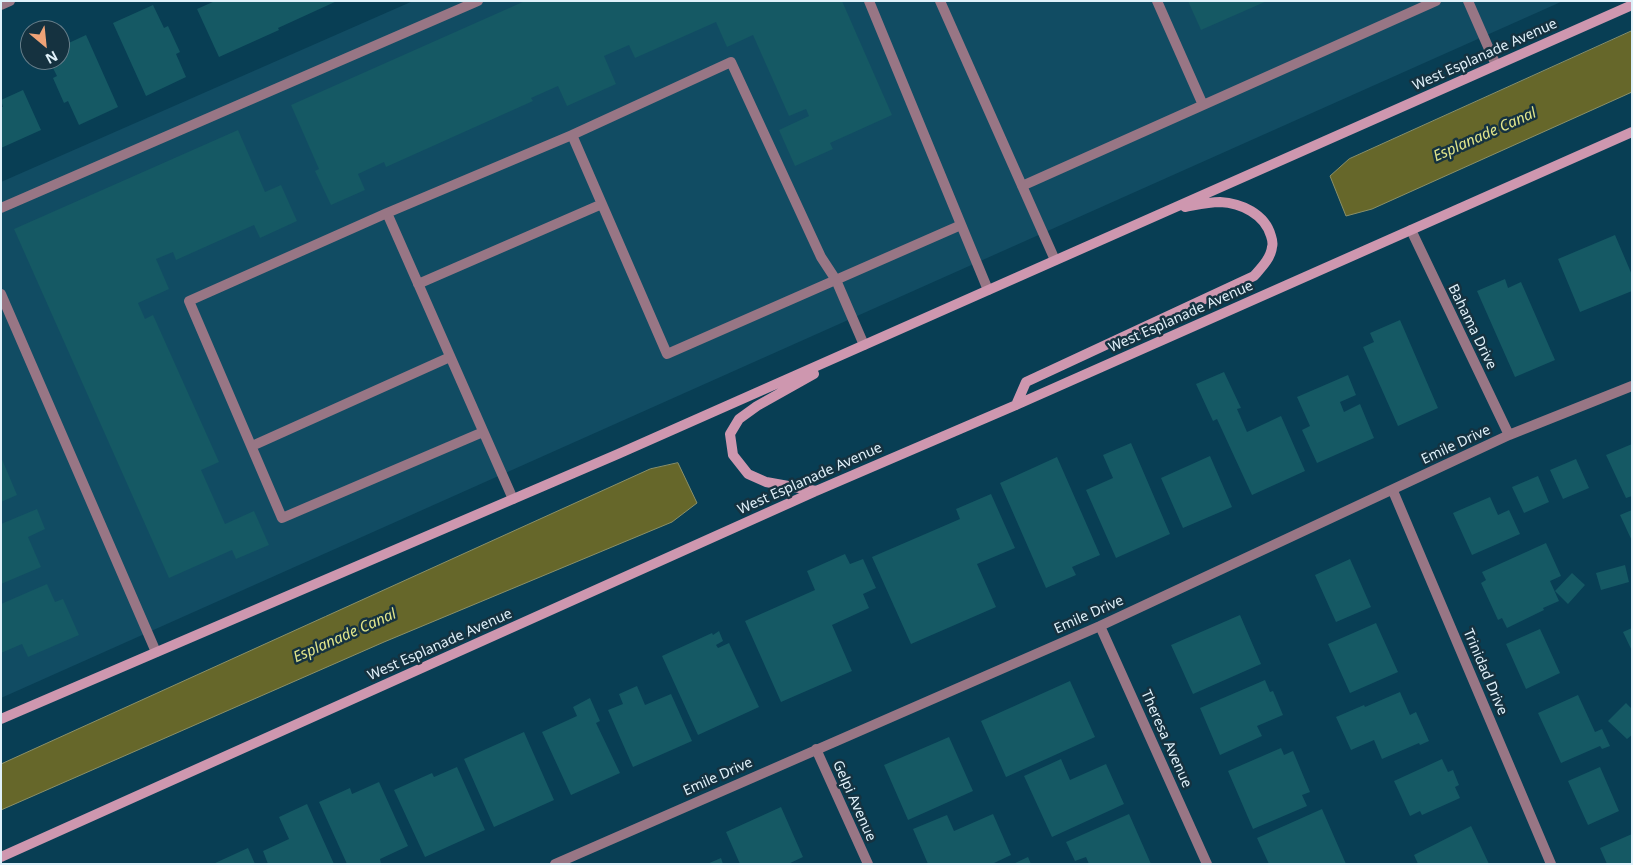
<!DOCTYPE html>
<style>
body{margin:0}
#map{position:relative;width:1633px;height:865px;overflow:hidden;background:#083e54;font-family:"Noto Sans",sans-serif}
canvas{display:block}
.frame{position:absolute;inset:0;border:2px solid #e0f1fa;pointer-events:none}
.north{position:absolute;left:20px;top:20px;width:50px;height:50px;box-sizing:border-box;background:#153240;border:1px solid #667e8a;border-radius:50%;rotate:152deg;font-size:14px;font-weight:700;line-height:20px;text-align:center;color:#e0f1fa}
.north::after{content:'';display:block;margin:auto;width:18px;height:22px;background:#efa377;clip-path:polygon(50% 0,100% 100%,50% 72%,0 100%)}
</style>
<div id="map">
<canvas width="1633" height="865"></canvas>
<div class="frame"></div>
<div class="north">N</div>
</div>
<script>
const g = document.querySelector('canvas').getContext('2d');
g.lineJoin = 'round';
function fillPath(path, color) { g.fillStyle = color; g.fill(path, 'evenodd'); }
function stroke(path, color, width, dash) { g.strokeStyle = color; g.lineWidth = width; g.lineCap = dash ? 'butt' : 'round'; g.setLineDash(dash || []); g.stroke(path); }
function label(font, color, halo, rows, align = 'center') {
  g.font = font + ' "Noto Sans",sans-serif'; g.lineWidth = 5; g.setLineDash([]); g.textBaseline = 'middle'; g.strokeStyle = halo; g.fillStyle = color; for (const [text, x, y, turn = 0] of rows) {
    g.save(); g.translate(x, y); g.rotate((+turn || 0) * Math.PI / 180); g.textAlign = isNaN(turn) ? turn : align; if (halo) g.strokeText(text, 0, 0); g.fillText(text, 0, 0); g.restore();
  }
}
const built = new Path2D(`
 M413 1H1563L1 698V182Z`);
const water = new Path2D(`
 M1632 31V92L1372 209 1346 216 1330 176 1349 159Z
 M678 463 697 503 672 522 384 642 1 810V764L650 469Z`);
const building = new Path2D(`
 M215 1H337L278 28 279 30 219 57 197 9Z
 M525 1H842L892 115 830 143 833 149 795 166 779 130 809 116 806 109 789 116 753 35 727 47 716 22 635 58 629 45 604 56 616 84 567 106 558 86 531 98 533 101 386 167 384 162 358 174 365 190 331 205 315 171 319 169 291 105Z
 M1188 1H1267L1201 30Z
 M153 5 164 28 168 26 180 52 176 54 186 77 146 96 113 23Z
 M86 35 118 107 79 125 68 101 64 103 53 78 57 76 49 60H60V47Z
 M23 90 41 130 1 148V107H3L1 100Z
 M238 130 265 192 281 185 297 221 260 238 254 225 176 260 173 252 156 259 169 289 138 303 145 319 153 315 219 462 201 470 225 524 254 511 269 545 236 559 232 550 169 578 14 229Z
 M1615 235 1632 275V291L1580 312 1558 259Z
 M1505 279 1508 288 1521 282 1555 360 1515 377 1477 291Z
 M1400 320 1438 408 1398 426 1363 347 1374 342 1370 333Z
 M1224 372 1241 408 1237 409 1247 432 1281 416 1305 471 1252 495 1217 419 1213 421 1196 384Z
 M1348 375 1356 395 1340 402 1344 412 1360 404 1374 438 1317 463 1302 430 1310 426 1297 397Z
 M1131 443 1170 534 1116 558 1086 490 1113 478 1103 455Z
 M1632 444V496L1626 498 1606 455Z
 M1210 456 1232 507 1183 528 1161 478Z
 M1 457 17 495 1 502Z
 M1057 457 1100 555 1072 567 1076 575 1046 588 1000 483Z
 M1576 459 1589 488 1563 499 1550 470Z
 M1538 476 1549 502 1524 513 1512 487Z
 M991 494 1015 548 977 564 996 607 911 644 872 557 960 519 956 509Z
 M1490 497 1498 515 1509 510 1520 534 1472 555 1453 513Z
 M37 509 45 529 28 537 41 567 1 584V524Z
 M1632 510V541L1620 515Z
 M1546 543 1561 576 1550 581 1559 601 1543 608 1544 610 1507 628 1502 618 1498 620 1481 583 1486 580 1482 572Z
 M845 554 850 564 863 559 876 588 863 594 869 608 832 625 852 671 781 702 745 621 815 590 807 571Z
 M1350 559 1371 607 1336 622 1315 575Z
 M1625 565 1629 582 1601 590 1596 573Z
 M1572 573 1585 585 1568 604 1555 591Z
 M47 584 55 602 63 599 79 635 28 657 22 644 1 653V604Z
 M1240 615 1261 664 1193 694 1171 645Z
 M1376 623 1398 672 1350 693 1328 644Z
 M1632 628V651L1623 632Z
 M1540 629 1560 673 1526 689 1506 644Z
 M719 631 723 641 716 645 718 648 729 643 759 707 698 735 662 656 712 633 713 635Z
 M1265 680 1270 692 1273 691 1283 715 1257 726 1262 736 1220 755 1200 708Z
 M1070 681 1095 737 1006 777 981 721Z
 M637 686 645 705 671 694 692 741 633 767 608 710 623 704 619 694Z
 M1400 692 1410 715 1416 712 1429 741 1420 745 1419 743 1382 759 1374 740 1351 750 1336 717 1364 705 1365 707Z
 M1578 695 1595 732 1602 729 1610 746 1602 749 1600 746 1561 763 1538 713Z
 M590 698 600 721 596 723 620 773 571 795 542 732 577 716 573 707Z
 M1626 703 1632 709V735L1627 739 1608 721Z
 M524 732 554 800 494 827 464 759Z
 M949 737 973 791 908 820 884 765Z
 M1281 748 1284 755 1293 751 1310 792 1302 795 1307 806 1253 829 1228 771Z
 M1061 759 1070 780 1106 764 1124 804 1052 837 1024 776Z
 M1442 759 1448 772 1453 770 1459 785 1455 787 1460 798 1422 815 1420 811 1410 816 1394 781Z
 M457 767 485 830 425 857 394 790 432 773 434 777Z
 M1600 767 1619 811 1588 825 1568 781Z
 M379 782 408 846 380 859 381 864H347L319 802 350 788 352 794Z
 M307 804 334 864H268L263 851 289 839 279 817Z
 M781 807 803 857 788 864H740L726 832Z
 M1322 809 1346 864H1269L1257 838Z
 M993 814 1011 855 992 864H928L913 829 947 815 954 831Z
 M1129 814 1151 864H1089L1086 857 1075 861 1066 842Z
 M1471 826 1489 864H1418L1414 855Z
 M1632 834V864H1607L1600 848Z
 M248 848 255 864H213Z
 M1028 857 1031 864H1013Z
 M721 858 723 864H707Z`);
const service = new Path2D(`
 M869 1 988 290
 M940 1 1055 260
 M1157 1 1203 105
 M1468 1 1496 65
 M572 135 731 62 821 257 836 280 864 345
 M1022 186 1436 1
 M1 208 478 1
 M387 213 572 135 667 354 961 225
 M418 284 602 204
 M1 294 156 652
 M483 432 282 518 189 301 387 213 513 499
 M252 446 450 357`);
const minor = new Path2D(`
 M1 5 10 1
 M1411 230 1509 435
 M1393 491 1551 864
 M1100 626 1207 864
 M816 749 868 864
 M555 864 1100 626 1509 435 1632 386`);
const secondary = new Path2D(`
 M814 374 757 406 739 419 730 434 733 455 748 474 766 482 816 491
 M1016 405 1026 382 1254 276C1261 268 1271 258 1272 247 1273 244 1272 239 1271 236 1265 214 1241 203 1220 202 1208 202 1196 205 1185 207
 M1 719 618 454 1632 5
 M1 857 816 491 1016 405 1632 132`);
const streetNames = [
 ["West Esplanade Avenue",1485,55,-24],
 ["West Esplanade Avenue",1181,317,-24],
 ["Bahama Drive",1472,327,64],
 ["Emile Drive",1456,445,-25],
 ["West Esplanade Avenue",810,479,-24],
 ["Emile Drive",1089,615,-24],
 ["West Esplanade Avenue",440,645,-24],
 ["Trinidad Drive",1485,672,67],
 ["Theresa Avenue",1166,739,66],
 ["Emile Drive",718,777,-24],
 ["Gelpi Avenue",854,801,66]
];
const waterNames = [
 ["Esplanade Canal",1485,135,-24],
 ["Esplanade Canal",345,636,-24]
];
fillPath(built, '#114c63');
fillPath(water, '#66672a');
stroke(water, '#8b9068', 1);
fillPath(building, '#155964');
stroke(service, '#987685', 10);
stroke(minor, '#987685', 10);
stroke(secondary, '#ce97af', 10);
label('14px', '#e0f1fa', '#153240', streetNames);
label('italic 15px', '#e1e58a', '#153240', waterNames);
</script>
